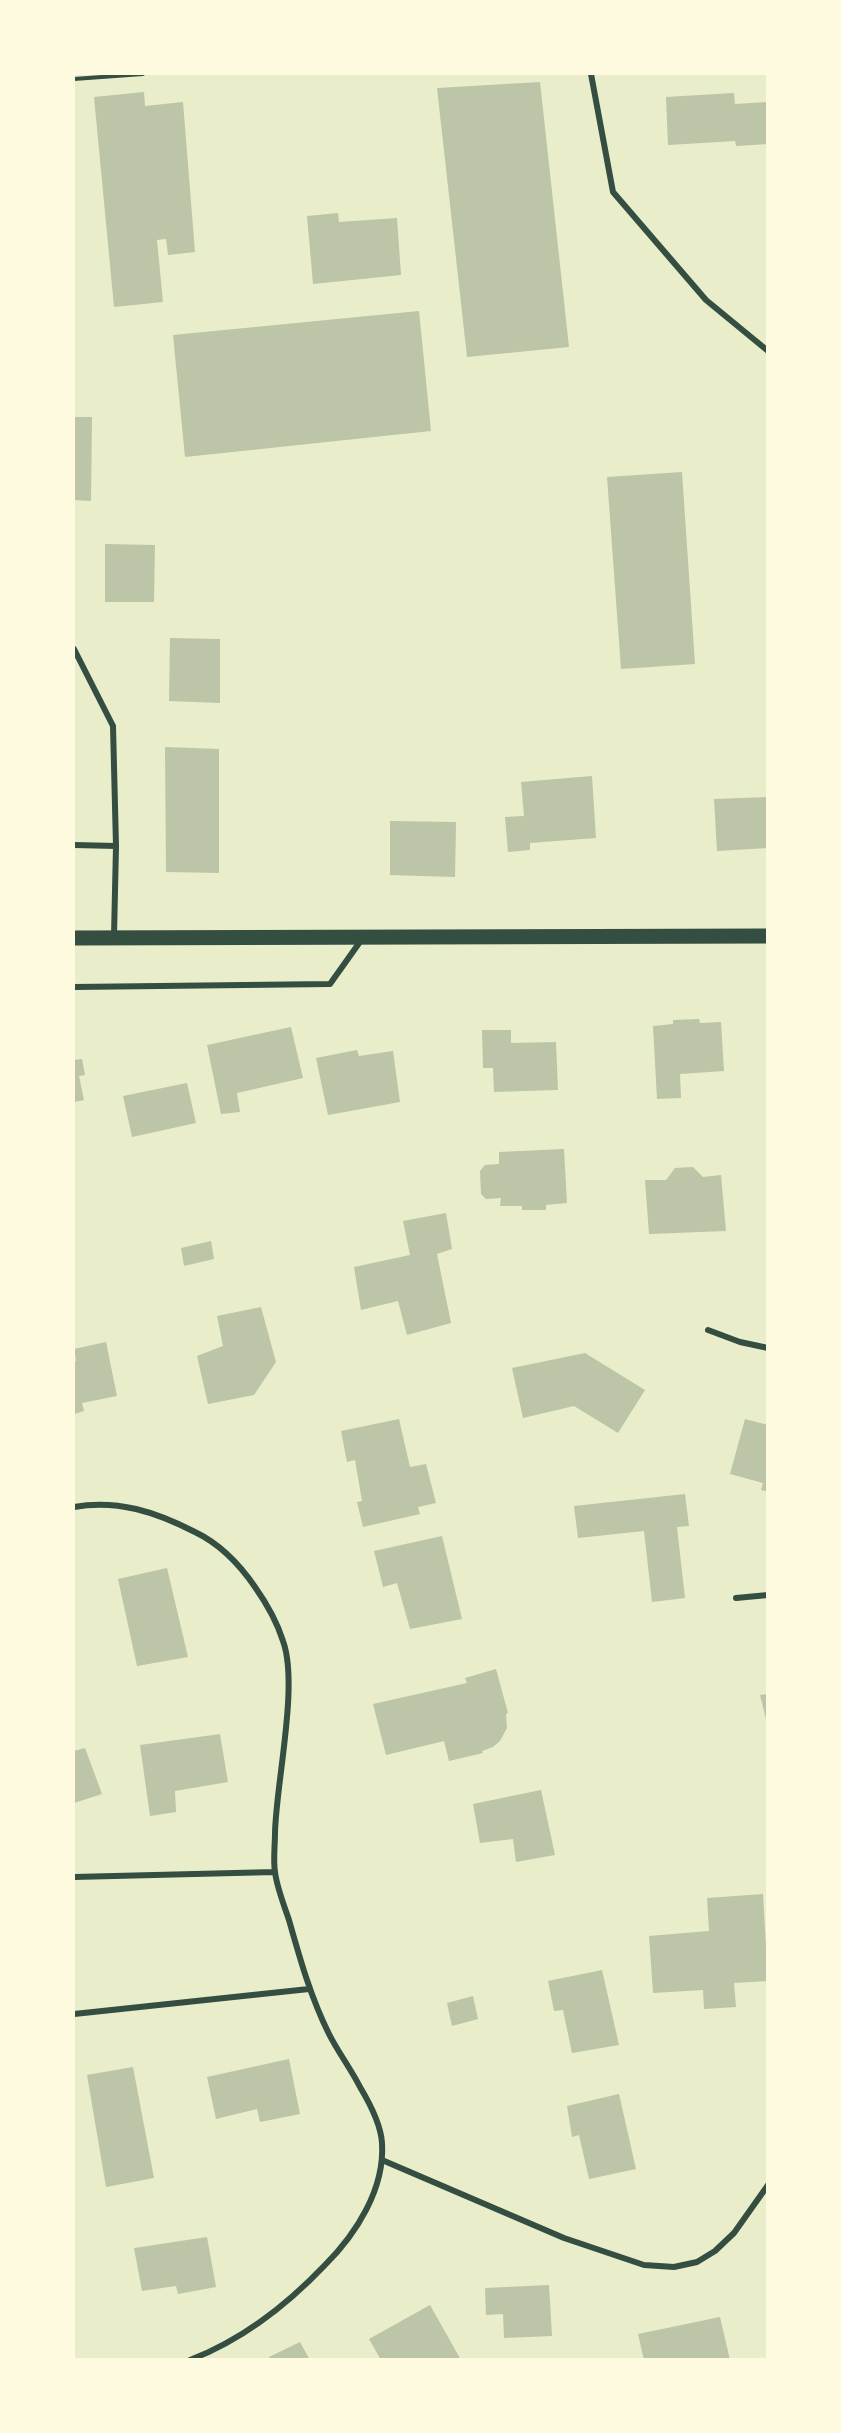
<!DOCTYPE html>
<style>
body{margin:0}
#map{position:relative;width:841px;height:2433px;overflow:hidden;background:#e9edc9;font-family:"Golos Text",sans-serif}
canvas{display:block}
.frame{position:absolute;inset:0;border:75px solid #fefae0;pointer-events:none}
</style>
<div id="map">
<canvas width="841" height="2433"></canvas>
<div class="frame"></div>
</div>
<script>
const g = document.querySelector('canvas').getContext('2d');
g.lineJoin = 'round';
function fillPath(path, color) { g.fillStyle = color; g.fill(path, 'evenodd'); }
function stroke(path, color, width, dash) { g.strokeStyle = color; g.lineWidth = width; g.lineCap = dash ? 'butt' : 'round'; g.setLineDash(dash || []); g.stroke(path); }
const building = new Path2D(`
 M540 82 569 347 467 357 437 88Z
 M144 92 145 106 183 102 195 252 168 255 166 239 157 240 163 302 114 307 94 97Z
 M734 93 735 104 768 102V144L736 146 735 141 668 145 666 97Z
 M338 213 339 222 397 218 401 275 313 284 307 216Z
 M419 311 431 431 185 457 173 335Z
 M74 417H92L91 501 74 500Z
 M682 472 695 664 621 669 607 477Z
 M105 544 155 545 154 602H105Z
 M170 638 220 639V703L169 701Z
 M165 747 219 749V873L166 872Z
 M592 776 596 838 530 843V850L508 852 505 817 524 816 521 782Z
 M768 797V848L717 851 714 799Z
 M390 821 456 822 455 877 390 875Z
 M699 1019 700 1023 721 1022 724 1071 680 1074 681 1098 657 1099 653 1026 673 1024V1020Z
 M291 1027 303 1078 237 1093 240 1112 221 1114 207 1045Z
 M482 1030H511V1043L556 1042 558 1090 494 1092 493 1068H483Z
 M357 1050 359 1056 393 1051 400 1102 328 1115 316 1058Z
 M82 1059 85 1075 79 1076 84 1100 74 1102V1060Z
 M187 1083 196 1123 132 1137 123 1096Z
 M564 1149 567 1203 546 1205V1210H522V1206H500L501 1198 486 1199 481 1194 480 1171 485 1165 499 1164V1152Z
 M693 1167 703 1177 721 1175 726 1231 649 1234 645 1180H666L675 1168Z
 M446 1213 452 1249 437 1254 451 1323 407 1335 398 1301 361 1310 354 1267 410 1255 403 1221Z
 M211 1241 214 1259 184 1266 181 1248Z
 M261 1307 276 1362 254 1395 208 1404 197 1356 223 1346 217 1316Z
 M106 1342 117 1396 82 1403 84 1411 74 1414V1362L76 1361 74 1349Z
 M585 1353 645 1390 618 1433 574 1406 523 1418 512 1368Z
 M399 1419 410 1467 426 1464 436 1503 418 1507 420 1514 363 1527 357 1502 362 1501 355 1460 347 1462 341 1431Z
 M745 1419 768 1425V1492L761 1490 763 1483 730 1474Z
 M685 1494 689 1526 677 1527 685 1598 652 1602 644 1531 578 1538 574 1506Z
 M442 1536 462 1619 410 1629 397 1583 383 1587 374 1551Z
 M167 1568 188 1657 137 1666 118 1579Z
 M496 1669 508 1713 506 1714 507 1728 500 1741 493 1747 482 1751 483 1753 449 1761 444 1741 386 1755 373 1704 467 1683 465 1678Z
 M768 1694V1723H767L760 1695Z
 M220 1734 228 1782 175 1791 176 1812 150 1816 140 1745Z
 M85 1748 102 1794 74 1803V1751Z
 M541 1790 555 1855 516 1862 513 1839 480 1843 473 1804Z
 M763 1894 768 1981 734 1983 736 2007 704 2009 703 1990 653 1993 649 1936 709 1931 707 1898Z
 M602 1970 619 2045 572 2053 563 2010 554 2011 548 1981Z
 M473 1996 478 2019 452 2026 447 2003Z
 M289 2059 300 2114 260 2122 257 2109 216 2119 207 2077Z
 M133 2067 154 2178 106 2187 87 2075Z
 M619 2094 636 2169 589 2179 579 2135 572 2137 567 2106Z
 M207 2237 216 2287 178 2294 176 2286 142 2291 134 2248Z
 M549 2285 552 2336 504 2338 503 2314 486 2315 485 2288Z
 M430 2305 461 2360H381L369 2339Z
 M720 2317 730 2360H644L638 2334Z
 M300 2342 310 2360H270L269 2357Z`);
const path = new Path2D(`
 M74 79 143 74`);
const minor = new Path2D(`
 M591 74 613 192 706 300 768 351
 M74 649 113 726 116 846 114 936
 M74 845 116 846
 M74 987 330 984 362 939
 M708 1330 740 1342 768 1348
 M74 1507C117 1499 156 1512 195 1532 220 1544 240 1565 255 1587 267 1604 277 1622 283 1641 299 1685 276 1783 275 1833 275 1846 273 1860 275 1872 277 1888 284 1905 289 1920 300 1959 311 1998 329 2034 338 2052 351 2069 360 2087 369 2102 381 2126 382 2143 385 2189 356 2234 325 2265 287 2305 242 2340 190 2360
 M736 1598 768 1595
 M74 1877 275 1872
 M74 2014 309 1989
 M382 2160 564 2238 644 2265 674 2267 697 2262 715 2251 734 2233 768 2185`);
const primary = new Path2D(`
 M74 938 768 936`);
fillPath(building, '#bcc5a7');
stroke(path, '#344e41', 4);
stroke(minor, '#344e41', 6);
stroke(primary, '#344e41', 15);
</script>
